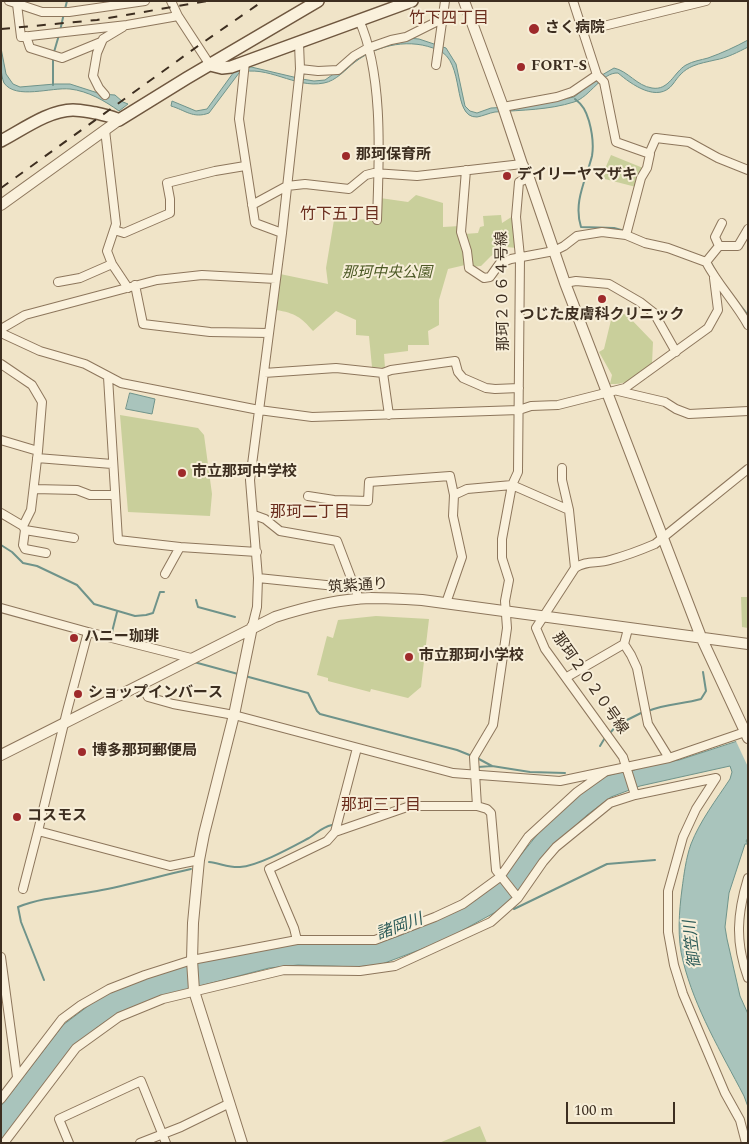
<!DOCTYPE html>
<meta charset="utf-8">
<style>
body{margin:0}
#map{position:relative;width:749px;height:1144px;overflow:hidden;background:#f0e4c8;font-family:Spectral,serif}
canvas{display:block}
.frame{position:absolute;inset:0;border:2px solid #3d2e20;pointer-events:none}
.scale{position:absolute;left:566px;top:1102px;width:109px;height:22px;box-sizing:border-box;border:2px solid #3d2e20;border-top:0;padding-left:6px;font-size:15px;line-height:18px;white-space:nowrap;color:#3d2e20;-webkit-text-stroke:4px #f7eed8;paint-order:stroke}
</style>
<div id="map">
<canvas width="749" height="1144"></canvas>
<div class="frame"></div>
<div class="scale">100 m</div>
</div>
<script>
const g = document.querySelector('canvas').getContext('2d');
g.lineJoin = 'round';
function fillPath(path, color) { g.fillStyle = color; g.fill(path, 'evenodd'); }
function stroke(path, color, width, dash) { g.strokeStyle = color; g.lineWidth = width; g.lineCap = dash ? 'butt' : 'round'; g.setLineDash(dash || []); g.stroke(path); }
function label(font, color, halo, rows, align = 'center') {
  g.font = font + ' Spectral,"Noto Sans JP",serif'; g.lineWidth = 4; g.setLineDash([]); g.textBaseline = 'middle'; g.strokeStyle = halo; g.fillStyle = color; for (const [text, x, y, turn = 0] of rows) {
    g.save(); g.translate(x, y); g.rotate((+turn || 0) * Math.PI / 180); g.textAlign = isNaN(turn) ? turn : align; if (halo) g.strokeText(text, 0, 0); g.fillText(text, 0, 0); g.restore();
  }
}
const green = new Path2D(`
 M611 155 643 168 636 187 601 178Z
 M416 195 443 203V227L460 226 465 251V265L448 269 439 300V325L428 331 429 345H408V351L384 354 385 368 372 367 369 336 356 335V320L336 311 313 331C301 317 295 313 276 310L280 274 328 284 326 268 334 220 380 219V198L408 202Z
 M501 215 502 223 513 216 516 248 507 247 491 256 481 266 470 267 464 234 478 233 480 227 484 226 483 216Z
 M619 313 627 315 653 342 652 364C638 375 630 385 610 384L612 375 599 352 604 349 611 320Z
 M120 415 198 428 204 435 212 494 210 516 128 512Z
 M741 597H748V628L742 627Z
 M376 616 429 619 421 687 408 698 371 689 370 692 328 681V678L317 675 327 636 333 638 338 620Z
 M480 1126 487 1143H439Z`);
const water = new Path2D(`
 M408 38 419 39 446 48 456 64 465 106 470 111 477 113 491 108 529 106 574 97 602 75 614 68C628 71 637 86 652 88 669 91 674 72 686 65 693 61 701 60 708 58 722 53 735 47 748 40V47C738 52 727 58 715 60 707 62 700 63 693 66 683 70 678 77 673 84 658 104 631 84 618 73 602 72 590 97 574 102 549 110 522 110 495 112 489 113 483 116 477 117 451 118 466 61 438 50 411 38 379 44 355 62 346 69 336 81 324 83 295 89 267 64 239 73L209 113C193 119 185 110 171 106L172 101 196 111 207 109 236 69 247 66 302 79 314 81 325 80 366 51Z
 M1 48 6 74 13 84 20 87 55 84H70L101 94 115 95 123 102 128 104 119 111C105 101 88 91 70 89 51 87 16 100 4 83 0 74 1 58 1 48Z
 M130 393 155 399 152 414 126 409Z
 M748 738V838L746 841 748 844H745L729 893 725 927 727 939 740 996 748 1014V1107L744 1096C721 1052 695 1009 683 961 677 938 679 912 682 889 684 874 686 858 691 844 700 821 716 800 730 779L732 772 730 766 640 786 611 797 587 815 553 846 522 890 503 908 443 941 382 964 357 967 298 965 269 968 158 997 125 1010 112 1017 95 1029 80 1043 1 1143V1106L63 1025 96 1000 119 988 185 965 297 943H375L396 937 433 922 471 903 499 882 541 830 573 799 604 777 620 772 625 773 635 770 637 767 679 760Z`);
const pier = new Path2D(`
 M748 736V767L735 739Z`);
const stream = new Path2D(`
 M65 9 67 1
 M60 31 64 13
 M54 52 59 35
 M53 85V57
 M575 99C583 105 586 111 589 121 592 132 594 144 592 156 586 180 573 202 581 227L614 228 625 231
 M672 246 686 251
 M711 263 716 272
 M736 300 748 315
 M1 545 12 552 23 563 37 566 77 585 94 604 135 616 146 615 153 613 160 592H164
 M196 600 198 607 235 617
 M111 636 117 612
 M194 662 238 674
 M245 676 308 693 317 711 320 714 457 750 472 756
 M648 711C665 704 683 704 701 699L706 691 703 672
 M610 733 617 725 643 712
 M600 746 606 736
 M477 758 492 766
 M478 767 492 766 530 772 565 773
 M209 862C219 863 230 868 240 867 258 866 292 847 309 838 317 833 322 827 332 825
 M514 909 607 864 655 860
 M44 980 21 922 18 907C43 897 71 896 97 891 129 885 159 876 191 869`);
const minor = new Path2D(`
 M9 1 42 12H69L145 1
 M171 1 178 16
 M573 1 597 75
 M17 4 21 37 127 25 178 16 210 65
 M359 20C384 75 379 160 377 220
 M583 31 706 1
 M26 36 30 48 62 58 101 42
 M245 62 239 119 255 223 282 233
 M436 65 445 1
 M300 69 318 71 338 70 354 56 368 48 391 40 406 37 442 19
 M105 95 99 88 93 76 97 53 103 39 123 27
 M503 107 557 97 572 92 597 75 604 82 616 142 650 154 647 168 641 178 626 235
 M105 130 116 224 107 251 112 264 128 288
 M649 154 656 138 689 142 718 158 748 170
 M466 170 461 232 467 251 469 268 484 278 490 277 500 263 511 259 554 251 564 246 577 236 602 232 626 235 645 243 668 248 706 262C718 285 736 303 748 325
 M252 205 287 186 305 184 349 189 366 175 374 173 417 176 522 164
 M114 230 124 233 170 213V199L167 183 215 171 245 166
 M719 246 715 237 722 223
 M706 262 719 246H738L748 229
 M58 282 80 278 112 264
 M565 283 576 281 609 284 640 302 654 313 676 352
 M135 285 143 324 210 332 269 333
 M1 329 25 315 157 280 202 275 276 279
 M1 333 40 351 85 364 121 383 259 410 312 417 519 410 531 406 558 405 625 388 708 328 718 310 714 278
 M1 364 32 385 42 402 38 451
 M264 373 336 368 383 373 389 415
 M383 373 391 370 455 361 458 372 463 378 486 388 495 389 519 388
 M108 377 118 540 180 547
 M618 391 665 402 676 409 689 414 748 411
 M1 440 38 451 31 510 23 526 1 513
 M37 458 112 464
 M562 468V480L569 510
 M34 489 77 490 90 495H114
 M454 495 467 489 512 485 569 510 575 568
 M308 496 334 500 368 501 369 482 450 476 454 495 453 516 462 557 446 603
 M254 515 265 519 280 531 337 541 359 599
 M23 526 25 530 74 538
 M25 530 23 545 25 549 46 553
 M165 574 180 547 257 552
 M258 578 355 588
 M1 608 88 632 67 711 38 831
 M252 627 257 607 258 578 250 480 282 233 300 69 299 43
 M88 632 191 658
 M624 644 631 655 637 668 648 724 669 758
 M567 677 624 644 628 629
 M141 684 148 697 173 704 234 715 453 773 560 781 669 758 745 732
 M335 832 357 748
 M748 878C737 914 735 942 748 978
 M23 889 38 831 170 866 199 860
 M518 898 496 870 491 813 487 809 477 806 474 757 493 725 507 628 505 601 509 580 502 558V539L512 485 518 472 520 257 516 217 519 182 529 178
 M297 940 294 928 269 869 327 841 335 832 410 806H477
 M1 957 17 1077
 M1 1099 62 1019 81 1005 109 989 145 975 192 960 297 940H375L435 917 463 904 500 877 528 837 577 792 605 772
 M4 1143 76 1048 119 1017 163 999 284 970 360 971 395 966 491 922 518 898 543 862 556 847 610 803 635 795
 M69 1143 59 1119 141 1081 166 1143
 M140 1143 181 1127 230 1103
 M746 1143 740 1120 725 1093 683 994 674 965 668 932V891L683 837 696 809 716 778 635 795 623 757 545 649 536 628 575 568C586 560 597 564 610 560 625 556 641 550 655 544L748 469`);
const tertiary = new Path2D(`
 M464 1 503 107 522 164 529 178 565 283 701 637 748 738
 M1 205 119 120
 M1 755 275 617C306 607 338 599 371 598 388 598 405 599 422 600L748 644
 M242 1143 194 991 192 960 193 923 199 860 204 834 234 715 252 627`);
const secondary = new Path2D(`
 M210 65 222 68 231 67 412 1
 M1 141C22 130 49 110 73 110 81 110 89 112 96 113 104 115 112 116 119 120L187 78 318 1`);
const rail = new Path2D(`
 M1 29 97 20 207 1
 M1 188 198 46 263 1`);
const markers = [
 [534,29,6,"#9e2a2b"],
 [521,67,5,"#9e2a2b"],
 [346,156,5,"#9e2a2b"],
 [507,176,5,"#9e2a2b"],
 [602,299,5,"#9e2a2b"],
 [182,473,5,"#9e2a2b"],
 [74,638,5,"#9e2a2b"],
 [409,657,5,"#9e2a2b"],
 [78,694,5,"#9e2a2b"],
 [82,752,5,"#9e2a2b"],
 [17,817,5,"#9e2a2b"]
];
const poiNames = [
 ["さく病院",545,29],
 ["FORT-S",531,67],
 ["那珂保育所",356,156],
 ["デイリーヤマザキ",517,176],
 ["つじた皮膚科クリニック",602,316,"center"],
 ["市立那珂中学校",192,473],
 ["ハニー珈琲",84,638],
 ["市立那珂小学校",419,657],
 ["ショップインバース",88,694],
 ["博多那珂郵便局",92,752],
 ["コスモス",27,817]
];
const parkNames = [
 ["那珂中央公園",387,274]
];
const streetNames = [
 ["那珂２０６４号線",504,291,-91],
 ["筑紫通り",358,587,-4],
 ["那珂２０２０号線",589,684,55]
];
const neighbourhoodNames = [
 ["竹下四丁目",449,20],
 ["竹下五丁目",340,216],
 ["那珂二丁目",310,514],
 ["那珂三丁目",381,807]
];
const waterNames = [
 ["諸岡川",400,928,-20],
 ["御笠川",694,944,-97]
];
fillPath(green, '#c9cf9b');
fillPath(water, '#a9c4bc');
stroke(water, '#6f938a', 1);
fillPath(pier, '#f0e4c8');
stroke(stream, '#6f938a', 2);
stroke(minor, '#8d765c', 10);
stroke(tertiary, '#8d765c', 12);
stroke(secondary, '#6f573f', 14);
stroke(minor, '#faf1dc', 8);
stroke(tertiary, '#faf1dc', 10);
stroke(secondary, '#faf1dc', 11);
stroke(rail, '#3d2e20', 2, [9, 9]);
for (const [x, y, r, color] of markers) { const dot = new Path2D(); dot.arc(x, y, r, 0, 2 * Math.PI); g.fillStyle = color; g.fill(dot); stroke(dot, '#f7eed8', 2); }
label('bold 15px', '#3d2e20', '#f7eed8', poiNames, 'left');
label('italic 15px', '#4d5a26', '#f7eed8', parkNames);
label('15px', '#3d2e20', '#f7eed8', streetNames);
label('16px', '#6b2e1e', '#f7eed8', neighbourhoodNames);
label('italic 16px', '#2f5d5a', '#f7eed8', waterNames);
</script>
